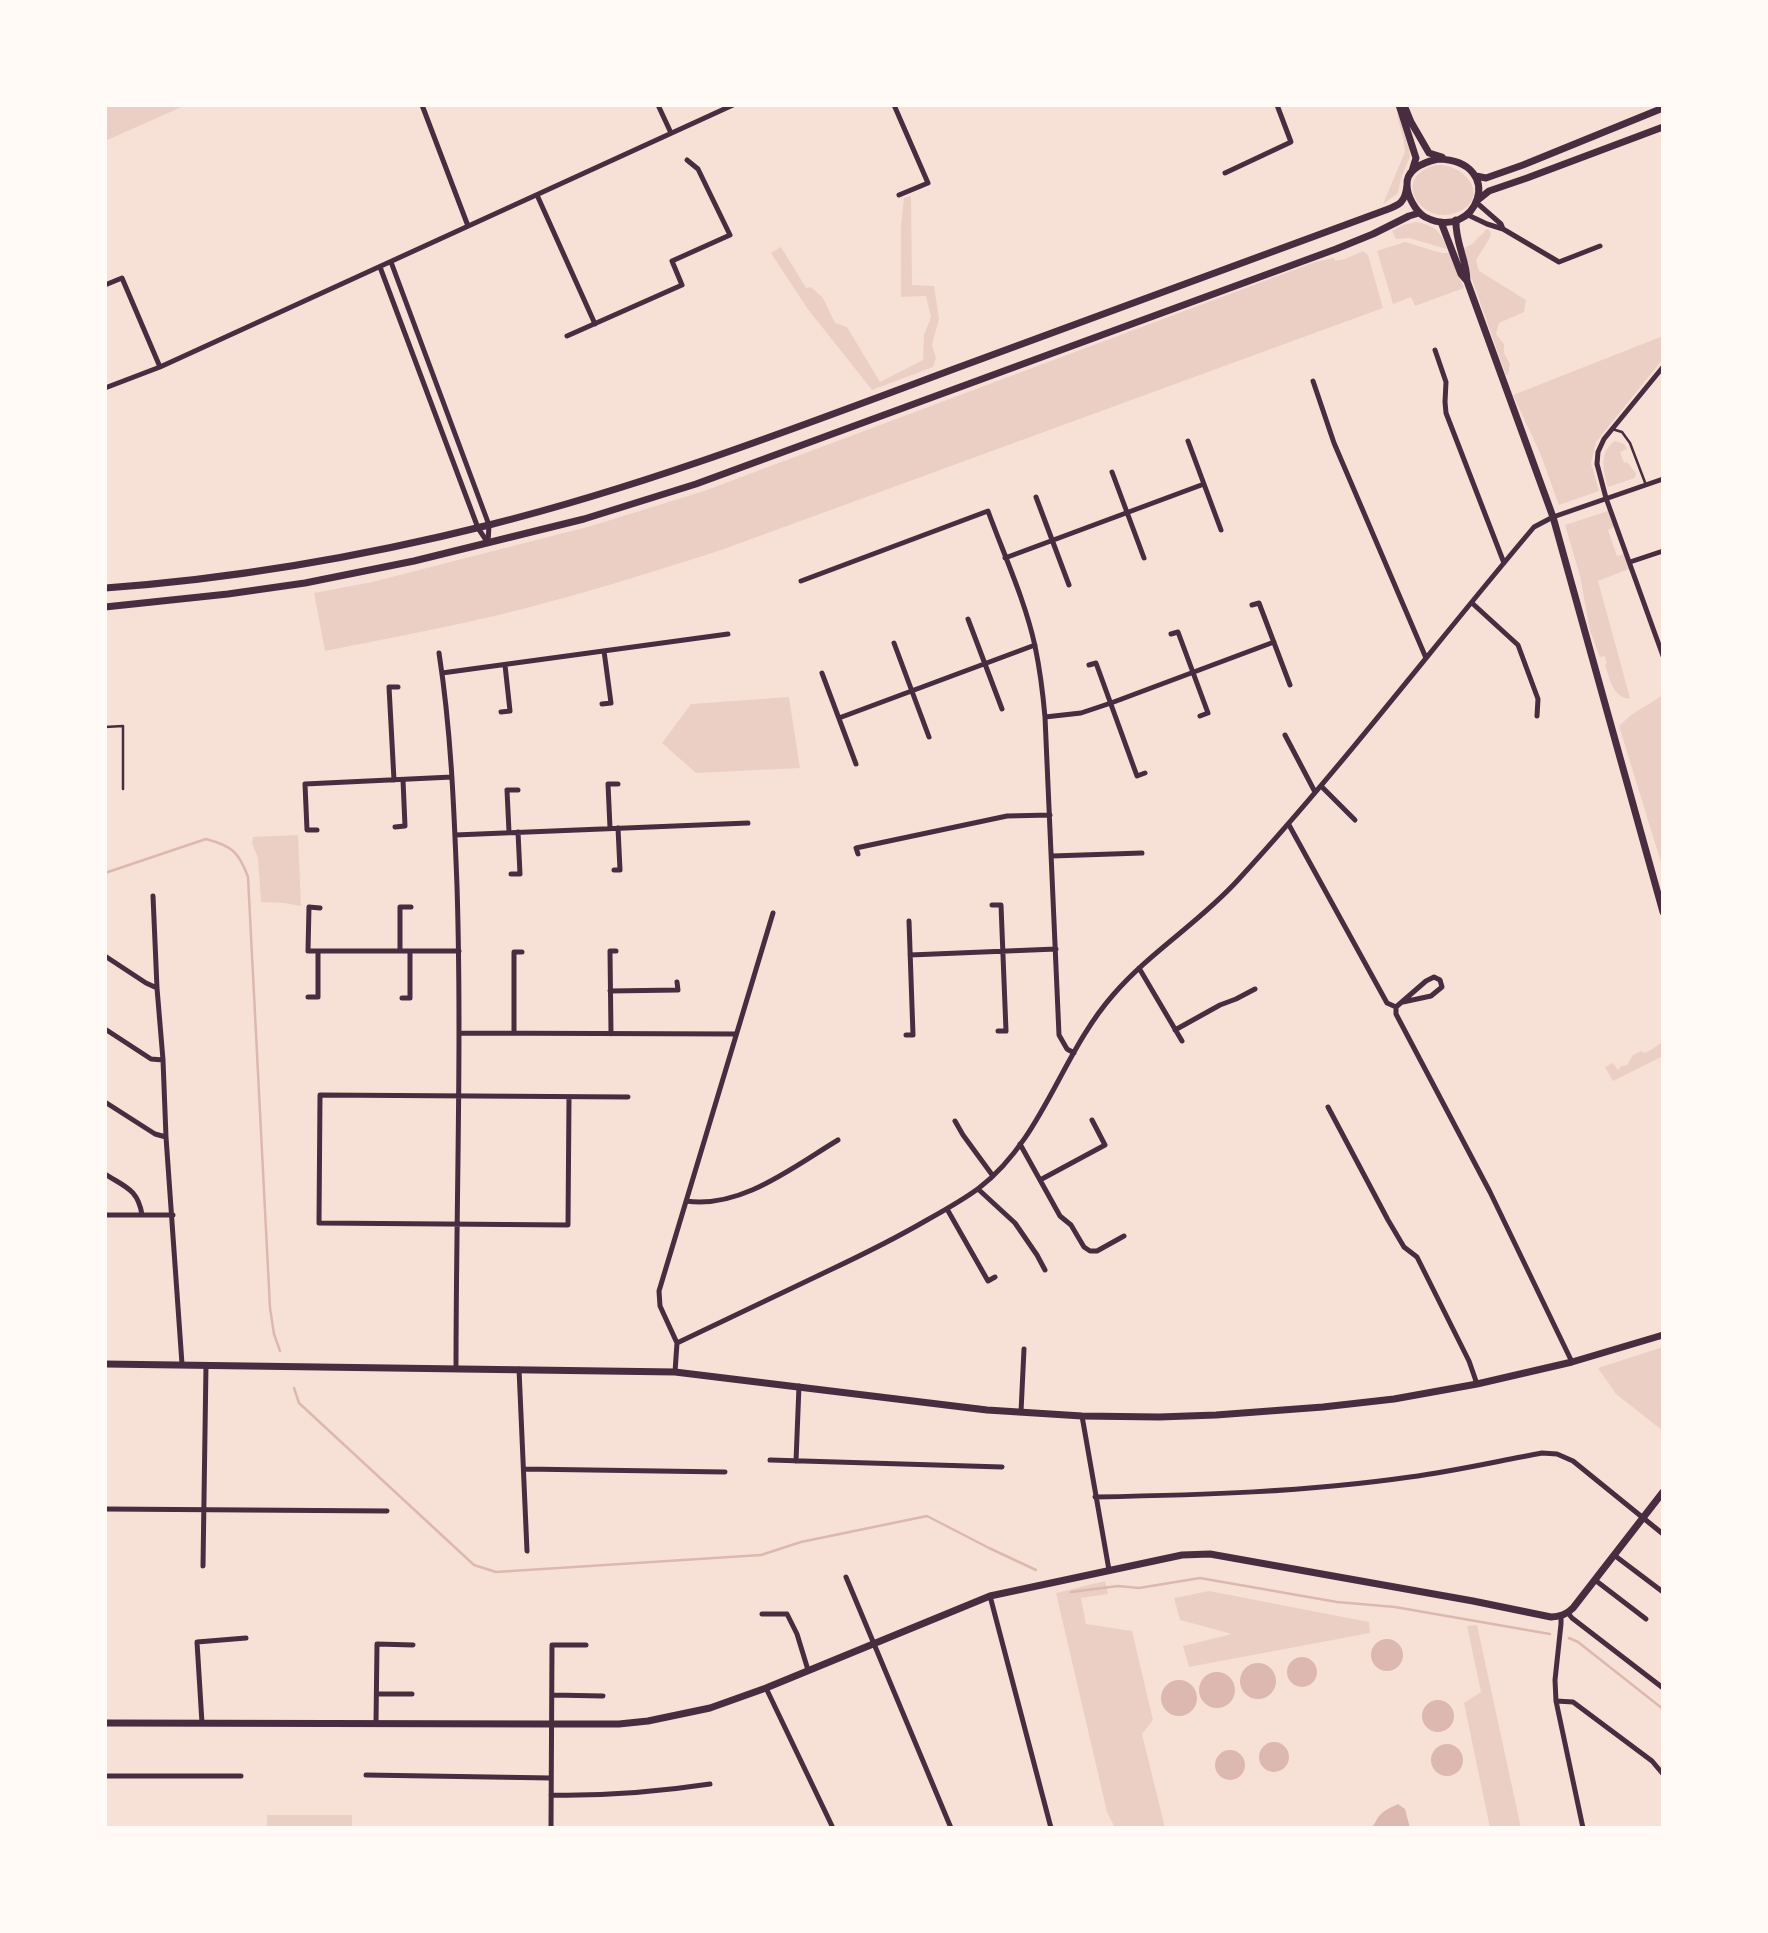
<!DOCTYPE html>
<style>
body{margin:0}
#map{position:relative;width:1768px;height:1933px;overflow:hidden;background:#f7e1d7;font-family:"Noto Sans",sans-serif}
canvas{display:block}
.frame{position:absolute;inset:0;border:107px solid #fffaf5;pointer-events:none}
</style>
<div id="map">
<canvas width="1768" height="1933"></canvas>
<div class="frame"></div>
</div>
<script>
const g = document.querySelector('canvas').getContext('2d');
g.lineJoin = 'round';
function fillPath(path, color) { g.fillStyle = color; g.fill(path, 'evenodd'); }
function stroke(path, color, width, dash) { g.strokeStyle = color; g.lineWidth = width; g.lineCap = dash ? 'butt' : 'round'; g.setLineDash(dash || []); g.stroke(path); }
const green = new Path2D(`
 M105 105H186L105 141Z
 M1397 115 1399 116 1409 144 1410 157 1401 178 1398 193 1383 204 1405 152 1404 142Z
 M1436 165C1468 163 1492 201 1455 213 1419 225 1391 176 1436 165Z
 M911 196 912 285 934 286 939 319 932 345 936 358 933 367 872 390 807 308 771 253 781 247 806 288 811 287 823 298 835 323 847 327 880 382 923 360 924 335 931 317 926 296 901 297V226L904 198Z
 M1416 222C1434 225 1442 232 1447 249L1409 238 1396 239 1392 231 1403 225Z
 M1487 229 1490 231 1491 236 1476 260 1479 271 1526 300 1524 312 1499 323 1496 334 1504 344V353L1510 364 1508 375H1506L1470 274 1462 249 1472 244Z
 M1405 242 1441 253H1449L1464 288 1415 306 1411 297 1393 304 1377 251Z
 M1363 251 1368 255 1383 308 724 549C651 573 578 595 503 614 444 628 384 639 325 651L314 593 372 582 591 526 704 491 1315 262 1334 258 1335 261 1345 259Z
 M1663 336V359L1596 442 1591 463 1599 491 1559 505 1540 453 1513 395Z
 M1615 441 1624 444 1627 449 1620 452 1624 463 1627 462 1636 473 1635 478 1608 487C1603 471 1599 451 1615 441Z
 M1608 511 1614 527 1608 530 1617 556 1624 554 1629 569 1598 581 1630 698 1628 699C1612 695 1610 680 1605 665L1607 664 1605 656 1600 657 1590 631 1580 576 1565 525Z
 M1663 695V869L1619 726 1631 715Z
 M789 697 800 768 696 773 662 743 691 704Z
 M298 835 301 906 284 903 261 902 258 858 252 843 253 837Z
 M1663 1041V1056L1613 1081 1605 1067 1613 1063 1618 1070 1621 1066 1627 1065 1633 1055 1641 1051 1645 1053 1654 1048Z
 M1663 1347V1431L1616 1394 1598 1368Z
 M1105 1581 1108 1594 1081 1598 1086 1624 1132 1631 1153 1720 1142 1734 1165 1828H1115L1107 1812 1056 1593Z
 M1209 1591 1369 1622 1370 1633 1189 1667 1183 1646 1232 1634 1180 1620 1174 1598Z
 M1477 1625 1521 1828H1490L1464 1703 1481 1692 1467 1626Z
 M267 1815H352V1828H267Z`);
const water = new Path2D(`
 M1371 1655a16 16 0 1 1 32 0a16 16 0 1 1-32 0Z
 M1287 1672a15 15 0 1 1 30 0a15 15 0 1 1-30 0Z
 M1240 1681a18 18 0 1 1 36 0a18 18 0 1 1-36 0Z
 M1199 1690a18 18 0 1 1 36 0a18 18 0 1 1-36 0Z
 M1161 1698a18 18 0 1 1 36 0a18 18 0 1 1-36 0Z
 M1422 1716a16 16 0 1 1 32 0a16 16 0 1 1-32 0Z
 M1259 1757a15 15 0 1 1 30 0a15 15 0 1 1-30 0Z
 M1431 1760a16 16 0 1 1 32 0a16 16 0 1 1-32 0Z
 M1215 1765a15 15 0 1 1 30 0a15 15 0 1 1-30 0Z
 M1398 1804 1405 1809 1410 1828H1369C1376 1825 1375 1821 1379 1816 1384 1810 1392 1807 1398 1804Z`);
const stream = new Path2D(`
 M105 873 206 839C232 846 239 852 248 877L270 1308 274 1334 280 1351
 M294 1388 299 1403 474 1565 496 1572 761 1555 801 1542 927 1516 989 1548 1036 1570
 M1071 1592 1118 1586 1139 1588 1200 1578 1337 1602 1395 1607 1550 1634
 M1569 1638 1578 1642 1663 1709`);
const service = new Path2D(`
 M1612 429 1622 432 1630 443 1646 485
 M105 727 123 726V789`);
const minor = new Path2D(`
 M422 105 468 226
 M658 105 671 133
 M894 105 928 183 899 195
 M1225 173 1291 142 1277 105
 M537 195 595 324
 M1477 203 1501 224 1503 229
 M1468 215 1487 224 1503 229 1559 262 1600 246
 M391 262 489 525 488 543
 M380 267 478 528 488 543
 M105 285 122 278 160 367
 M567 336 682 285 672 261 730 235 698 169 687 160
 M1435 350 1446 382 1445 402 1446 413 1504 563
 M1663 367 1604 439 1598 452 1597 464 1606 498 1663 656
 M1313 381 1334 443 1426 658
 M105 388 160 367 733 105
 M1188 441 1221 530
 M1112 472 1144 558
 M1036 497 1069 585
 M1005 558 1204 484
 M1630 562 1663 551
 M801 581 988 511C1004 555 1025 600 1035 646 1040 670 1043 694 1045 717L1059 1035 1067 1049 1074 1053
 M1472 603 1518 645 1538 699 1537 716
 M1252 605 1259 603 1290 685
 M968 619 1002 709
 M1171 634 1178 632 1208 713 1200 716
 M894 643 929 737
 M439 653C451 730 454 808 457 886 462 1047 456 1208 456 1369
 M1089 665 1096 663 1137 776 1145 773
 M442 673 728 634
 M822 673 856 764
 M602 704 611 703 604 651
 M501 712 510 711 505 665
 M1045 717 1081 713 1111 703 1274 642
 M839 718 1035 645
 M1285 735 1315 792
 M394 780 389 687H398
 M1321 786 1355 820
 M1289 825 1387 1003 1396 1007
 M395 827 405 826 403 780
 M610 828 608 784H618
 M317 830H307L305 784 452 777
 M509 832 507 790H518
 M455 835 748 823
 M858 854 856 848 1007 816 1050 815
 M1052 856 1142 853
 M614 870H620L618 828
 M511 874H520L518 832
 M153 896 157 988 163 1060 166 1137 182 1364
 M992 905H1001L1006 1031H998
 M320 908 309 907 308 951H459
 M400 951V907H411
 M910 955 1056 949
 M105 956 146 983 157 988
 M1139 968 1182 1041
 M610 991 678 990 677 982
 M308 997H318V951
 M402 998H410V951
 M1403 1002 1431 996 1442 987 1440 980 1434 977 1426 981 1396 1007V1014L1490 1192 1572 1362
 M105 1029 151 1059 163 1060
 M1175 1030 1220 1005 1236 999 1255 989
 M460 1033 735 1034
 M514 1033V952H522
 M611 1034 610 951H616
 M906 1035H913L909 921
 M569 1097 568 1225 319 1223 320 1095 628 1097
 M105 1102 155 1134 166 1137
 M1328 1107 1388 1220 1404 1247 1417 1257 1469 1361 1477 1384
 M955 1121 963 1135 993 1176
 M1020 1144 1060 1216 1071 1225 1084 1247 1090 1251H1097L1124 1236
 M105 1174C125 1187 138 1189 142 1215
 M1040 1180 1105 1145 1092 1120
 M978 1189 1015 1223 1037 1255 1045 1270
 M686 1201C741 1209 793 1167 838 1140
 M947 1209 988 1281 995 1277
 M105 1215H173
 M677 1343C728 1319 779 1294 830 1270 864 1254 896 1238 927 1220 945 1210 963 1200 979 1188 1043 1139 1061 1054 1113 995 1150 952 1200 922 1238 880 1342 767 1435 644 1534 527L1553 517 1663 479
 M519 1369 527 1551
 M675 1372 677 1343 660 1306 659 1291 773 913
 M1021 1412 1024 1349
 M1082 1416 1109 1570
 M770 1460 1002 1467
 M796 1461 799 1386
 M524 1469 725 1472
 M1095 1497C1201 1495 1306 1492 1410 1477 1455 1471 1498 1461 1542 1453L1557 1454 1573 1461 1663 1534
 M105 1509 387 1511
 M1614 1555 1663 1592
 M203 1566 206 1365
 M846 1577 951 1828
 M1595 1580 1646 1619
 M990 1596 1051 1828
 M1568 1613 1572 1618 1663 1688
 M762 1614H787L797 1634 808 1670
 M1561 1616V1624L1555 1680 1556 1701 1583 1828
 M766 1688 833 1828
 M377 1694H412
 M552 1695 603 1696
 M1556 1701 1573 1702 1652 1761 1663 1774
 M202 1723 197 1642 246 1638
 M376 1723 377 1644 413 1645
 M366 1775 551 1778
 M105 1776H241
 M551 1795C605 1796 657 1792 710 1784
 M551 1828 552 1645H586`);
const tertiary = new Path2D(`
 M1399 105 1416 158 1412 171
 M1404 105 1411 122 1429 153 1442 157
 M1438 159C1508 161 1477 244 1425 217 1416 212 1407 196 1407 185 1406 169 1425 162 1438 159Z
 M1476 176 1486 178 1523 165 1663 108
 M1479 199 1489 191 1527 178 1663 127
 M1456 220C1455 243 1467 260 1467 281L1553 517 1663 912
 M1441 222 1461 274 1467 281
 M105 588C232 579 365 556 489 525 648 485 801 426 954 369 1097 317 1240 265 1383 211 1399 205 1405 204 1407 185
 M105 607 228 594 305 583 414 561 584 519 696 484 1336 249 1373 234 1409 216 1419 213
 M105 1364 675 1372 987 1410 1082 1416 1159 1417 1216 1415 1323 1407 1394 1399 1477 1384 1572 1362 1663 1335
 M105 1723 551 1724H619L648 1721 710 1708 766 1688 990 1596 1182 1555 1210 1554 1473 1601 1551 1617C1561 1616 1566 1615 1573 1608L1663 1492`);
fillPath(green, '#ebcfc5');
fillPath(water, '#dcb8b0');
stroke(stream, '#dcb8b0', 2.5);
stroke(service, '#4a2c40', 2.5);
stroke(minor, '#4a2c40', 5);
stroke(tertiary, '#4a2c40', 7);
</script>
